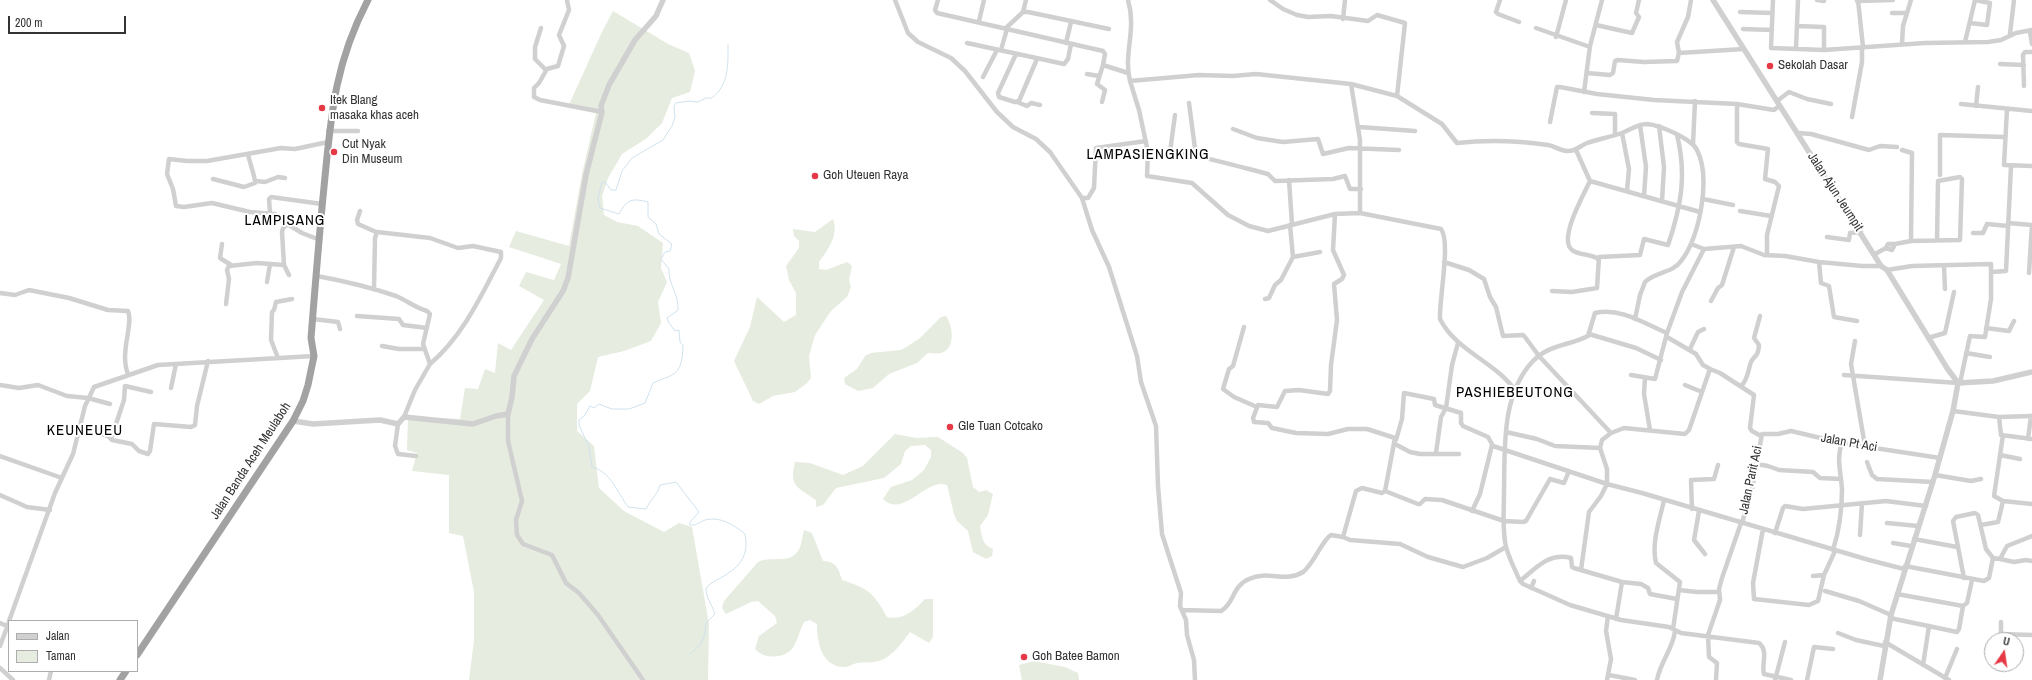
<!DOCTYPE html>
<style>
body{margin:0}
#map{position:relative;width:2032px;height:680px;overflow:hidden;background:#fff;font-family:"Archivo Narrow",sans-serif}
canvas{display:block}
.legend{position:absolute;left:8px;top:620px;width:130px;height:52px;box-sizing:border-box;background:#fff;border:1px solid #adadad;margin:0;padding:5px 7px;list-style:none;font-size:12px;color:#333}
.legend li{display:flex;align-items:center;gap:8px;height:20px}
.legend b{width:20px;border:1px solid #adadad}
.north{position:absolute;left:1984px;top:632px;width:40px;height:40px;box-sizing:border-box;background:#fff;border:1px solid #adadad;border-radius:50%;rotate:13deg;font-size:11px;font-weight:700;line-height:16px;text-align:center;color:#333}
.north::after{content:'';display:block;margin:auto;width:14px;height:18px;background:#e63946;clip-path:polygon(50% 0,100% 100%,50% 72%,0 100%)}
.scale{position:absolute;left:8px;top:16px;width:118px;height:18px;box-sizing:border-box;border:2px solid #333;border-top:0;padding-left:5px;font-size:12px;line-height:14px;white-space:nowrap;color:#333;-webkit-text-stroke:3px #fff;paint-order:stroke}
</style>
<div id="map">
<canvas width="2032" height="680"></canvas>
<ul class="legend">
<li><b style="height:5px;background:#d0d0d0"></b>Jalan</li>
<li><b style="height:11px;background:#e6ecdf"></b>Taman</li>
</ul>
<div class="north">U</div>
<div class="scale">200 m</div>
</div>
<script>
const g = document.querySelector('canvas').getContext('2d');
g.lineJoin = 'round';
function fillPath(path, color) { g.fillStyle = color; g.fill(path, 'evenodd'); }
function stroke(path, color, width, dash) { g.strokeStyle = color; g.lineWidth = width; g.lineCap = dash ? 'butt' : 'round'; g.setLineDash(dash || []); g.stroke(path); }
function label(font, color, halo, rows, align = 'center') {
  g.font = font + ' "Archivo Narrow",sans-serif'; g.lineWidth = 4; g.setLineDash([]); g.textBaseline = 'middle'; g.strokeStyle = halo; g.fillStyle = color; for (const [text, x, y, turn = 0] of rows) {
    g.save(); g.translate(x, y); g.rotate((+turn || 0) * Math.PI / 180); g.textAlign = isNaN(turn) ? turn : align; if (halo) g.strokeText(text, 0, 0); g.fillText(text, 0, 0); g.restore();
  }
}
const green = new Path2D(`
 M613 11 668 44 689 53 695 71 690 92 672 98 662 123 647 138 622 154 608 178 602 196 604 215 617 222 638 226 663 243 661 268 667 282 658 302 661 323 651 341 624 351 598 357 590 391 577 404V431L594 446 599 488 624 511 664 532 679 523 692 527 709 624 708 680H469L474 640V592L463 536 449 533V475L412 471 417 453 407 450 408 417 460 419 465 388 478 389 485 369 495 373 498 343 511 350 544 300 519 286 526 272 554 280 561 264 509 247 516 231 569 246 582 174 596 113 568 107 601 34Z
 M833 219C839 235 828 250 819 262V269L826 270 847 262 852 266 849 280 851 287 847 297 831 311 815 335 809 356 811 378 807 383 795 392 773 396 759 404 753 401 734 361 750 327 757 297 784 322 796 315V293L789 280 786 266 799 248V241L794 236 793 229 815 232Z
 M946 316C953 325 956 349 941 353 937 354 932 353 928 353L917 363 889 374 873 388 858 391 845 384 844 378 857 369 865 356 871 353 901 350 908 346 920 338 941 317Z
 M895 434 916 438 938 437 963 453 967 458 973 487 979 492 986 490 993 494 988 515 980 526C982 537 982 545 993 549L992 556 986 559 973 552 968 531 957 521 954 514 947 485C926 477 904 519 883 499L891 487 912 480 924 470 931 457V450L925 445 911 446 905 451 901 464 884 478 836 488 823 505 816 507V500C797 487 789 486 795 462L810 463 843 475 863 466Z
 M804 530 812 533 823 561C837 562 838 568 842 580 869 589 873 592 887 617 903 621 915 610 925 599H933V637L929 643 910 632C903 641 895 653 884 659 874 664 867 661 857 663 852 664 847 668 842 667 821 665 817 642 817 624L810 620 804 622C800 630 797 642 792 649 783 659 763 659 755 649L759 636 777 623 775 616 758 601 751 602 726 614 722 608 724 601 758 562C770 555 789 565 798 551 802 546 802 536 804 530Z
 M1034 661 1065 667 1078 673 1079 680H1022L1019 665Z`);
const stream = new Path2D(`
 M690 654 700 645 705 634 706 623 715 614C713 607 706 597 706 590 706 578 754 575 745 534 734 525 720 516 705 520 700 522 695 526 690 525V522L699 512 676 482 660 485C658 494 650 500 646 509L628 507C618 493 610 471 592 467L589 447 579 425V420L585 415 590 406 594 408 599 404 612 409H629L645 403 653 383C660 379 669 378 675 373 682 368 683 353 683 345L680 342 679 330 675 331 669 323 667 318 678 310C679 293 668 285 669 269L661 259 665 252 670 251 672 244 659 234 656 224 648 217V202C632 198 627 199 619 214L600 208 598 198 602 182H605L611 190H616L622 171 632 158 663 140 672 126 675 117 674 106 676 103 689 101 698 102 706 98H712C729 84 728 66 728 45`);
const minor = new Path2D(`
 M567 0 569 10 559 35 564 46 558 66 547 69 539 83 534 88V97L540 100 602 112
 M895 0 908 33 918 42 951 58 965 71 997 112 1013 127 1036 139 1050 152 1082 198 1092 230 1109 267 1137 356 1141 382 1156 426 1158 486 1162 534 1181 593 1180 606 1186 620 1187 635 1194 660 1195 680
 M938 0 935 10 937 13 1103 51 1105 54 1103 65 1128 73
 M1128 0C1137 30 1123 53 1130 81
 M1270 0 1283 9 1297 15 1308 17 1331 16 1368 21 1377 15 1405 23 1397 96
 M1500 0 1496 12 1498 14 1519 22
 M1773 0 1771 48 1824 50 1925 43 1988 42 2001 40 2016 33 2032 30
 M1817 0 1824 1
 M1858 0 1863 47
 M1857 1 1893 0
 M1023 12 1026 0
 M1740 12 1772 13
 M1892 13H1906
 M1343 19 1345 0
 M979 21 984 0
 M1970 23 1987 25 1990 3 1975 0
 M1596 25 1632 33 1639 17 1636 13 1639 0
 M1797 26 1824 27V50
 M541 28 535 47V59L546 70
 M1006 28 1023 12H1028L1109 29
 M1536 28 1590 47
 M1743 29 1772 30
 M2030 32 2032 44
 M2010 34 2014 0
 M1556 37 1566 0
 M1965 42 1975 0
 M967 43 1064 64 1068 59 1071 44
 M1066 43 1071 22
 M1902 44 1903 26 1911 0
 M1796 48 1798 0
 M1001 50 1007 29
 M1679 53 1677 42 1688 17 1691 0
 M1016 54 998 93 999 97 1015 102 1019 101 1037 59
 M2000 64 2024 65
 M1587 73 1610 75 1613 73 1615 61 1618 60 1644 62 1677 61 1679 53 1744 49
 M1087 74 1099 76
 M983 77 997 50
 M1351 84 1360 140V213L1335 214 1268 231 1249 226 1228 215 1192 183 1147 176 1148 152 1139 110 1130 81 1199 75 1233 76 1256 74 1351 84 1397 96 1442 124 1457 143C1485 140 1520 141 1548 145 1555 146 1560 151 1568 151 1576 151 1580 146 1587 143 1598 139 1611 137 1622 133 1631 129 1638 124 1647 124 1660 125 1692 139 1697 150 1711 177 1700 238 1681 261 1673 273 1655 272 1645 282L1640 295 1635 319
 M2024 86 2023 55 2025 52H2032
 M1584 92 1590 46 1602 0
 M1777 101 1789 92 1807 99 1831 104
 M1017 102 1027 106 1031 103 1040 105
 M1102 102 1105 90 1097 84 1103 65
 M1189 103 1196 156
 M1737 104V142L1739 144 1768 149 1765 179 1775 182 1779 186 1767 235V255
 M1961 104 2032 111
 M1976 106 1978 87
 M2007 109 2004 165 2032 166
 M1592 113 1615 114V135
 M1852 117 1862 62V47
 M1550 122 1557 87H1560L1597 94 1654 100 1737 104 1774 110 1779 106
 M1640 125 1646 167 1644 196
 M1659 126 1664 167 1662 201
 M1359 127 1415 131
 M1233 129 1257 138 1283 142 1318 139 1323 154 1349 148 1399 150
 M328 131H358
 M1622 133 1629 169 1627 191
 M1798 133 1811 134 1869 150 1880 146 1897 147
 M1693 144 1695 101
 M1576 150 1590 181 1700 212
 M1902 150 1912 153 1911 241
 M1148 152C1189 151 1228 164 1268 174L1275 181 1333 179 1345 176 1350 189H1361
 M1170 152 1175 115
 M1940 175V135L2005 137
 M213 179 244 187 255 183C256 179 249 161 248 154
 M1289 180 1292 224
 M256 181 265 182 278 177 285 178
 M1590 181C1584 194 1558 239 1572 250 1579 256 1590 253 1598 259
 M1082 198H1088L1094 188 1096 148 1146 141
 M1703 199 1733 205
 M360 211 357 220 358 224 376 232
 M1740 211 1771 216
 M270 213 269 199 271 197 322 204
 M1360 213 1441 229C1451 242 1439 299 1440 319 1456 351 1494 361 1515 390
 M1335 214 1333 250 1344 275 1342 279 1334 284 1337 320 1331 365 1330 391 1328 394 1299 390 1285 391 1277 407 1258 405 1253 418 1254 422 1268 423 1272 428 1296 433 1328 434 1348 429H1367L1395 438 1385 491 1382 493 1362 488 1356 491 1343 537
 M2008 223 2032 225
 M288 224 283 228 282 232 284 265 289 275
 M1973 233H1983L1987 224 2008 226
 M1827 237 1849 240 1850 233 1861 232
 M320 240 302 233 279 219 275 214 250 212 212 203 184 207 176 206 173 189 167 174 169 159 187 161H207L281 148 295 149 328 142
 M222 244 220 258 231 265
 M1691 244 1704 249 1741 246 1764 255 1785 256 1819 262 1862 266H1881
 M1895 244 1911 241 1960 240 1962 179 1960 177 1938 181 1937 240
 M1875 254 1886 248 1892 250 1895 244H1888L1886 248
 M1293 257 1320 252
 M1444 262 1469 270 1484 279 1490 297 1496 307 1503 336 1523 335 1525 337 1539 356 1611 433
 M1819 262 1821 283 1829 286 1834 317 1857 321
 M1944 266 1945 289
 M1887 270 1912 266 1991 264V299L1985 337 1970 336 1960 383
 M1991 272 2006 271 2011 166
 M2029 273 2032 225
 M317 276C344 281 370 287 396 296 408 301 414 307 427 311L430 314 423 344 430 364 415 390 404 417
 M267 282 270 264
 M374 289 375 238 377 232 430 238 458 248 473 246 501 252V258C481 296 463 336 430 364
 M1552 291 1572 292 1597 288 1599 257 1640 255 1644 239 1668 245C1681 207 1687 175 1677 135
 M0 293 15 295 29 290 69 298 108 310 128 311C134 324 119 352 128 374
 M1265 299 1269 298 1275 285 1281 280 1293 257 1290 225
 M1711 301 1718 288 1722 285 1734 247
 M226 304 229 279 227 270 229 266 257 263 284 265
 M357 316 399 319 403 325 427 328
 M313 319 338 322 340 329
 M1244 327 1233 366 1229 369 1223 389 1234 397 1257 407
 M1986 328 2009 331 2014 321
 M1667 333 1682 292 1704 249
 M1589 334 1636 348 1661 360
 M1928 338 1945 333 1954 292
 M1855 341 1851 364 1865 446
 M382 346 399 349H425
 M1690 349 1698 332 1704 329
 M1966 353 1990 357
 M278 358 271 340 272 312 274 310 276 302 292 299
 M1710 369 1720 373 1754 395 1750 428 1752 431 1761 436
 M1631 375 1655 379 1667 333C1645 324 1621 307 1595 313L1588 336C1568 346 1550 344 1533 361 1501 395 1505 448 1504 492 1504 510 1502 530 1506 547 1509 558 1515 570 1520 581L1523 584 1570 605 1621 620 1669 627 1681 633 1759 643C1769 651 1761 664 1764 674L1791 680
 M1844 375 1958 383
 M1645 378 1644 394 1650 430
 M0 385 19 388 38 385 67 396 88 398 110 404
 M1685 385 1702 392
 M1741 386C1748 380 1748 370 1751 362 1755 354 1758 358 1759 345L1754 338 1760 316
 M171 388 176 364
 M1953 411 1999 417 2001 435 2032 439
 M508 414V441L522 501 516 520 517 535 523 544 552 555 566 583 579 593 598 615 643 680
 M1999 417 2032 416
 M398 424 395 446 398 454 416 456
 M79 427 108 436 112 440 132 444 139 451 148 454 150 451 154 424 191 427 195 425 197 406 208 361
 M1506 432 1537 439 1555 446 1600 448
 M2003 435 1994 496 2003 501 2032 504
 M111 439 124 400 125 386 151 392
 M2028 439 2031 416
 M1396 440 1402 419 1404 393 1434 399 1435 405 1461 413V423L1463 426 1488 437 1493 446 1607 484 1642 493 1869 560 1904 569
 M1395 444 1410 452 1420 454H1459
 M1436 453 1441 417 1446 408 1452 365 1458 343
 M2000 455 2020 459
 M0 456 62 478
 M1867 462 1872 475 1877 479 1933 482
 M1756 464 1768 466 1779 470 1813 472 1820 478 1841 479
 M1935 475 1971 481 1981 479
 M1385 491 1418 504H1420L1425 499 1442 500 1504 521 1523 522 1526 521 1550 479 1564 483 1569 471
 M0 495 27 507 50 510
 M1664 500C1660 519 1651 543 1656 563L1680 582 1673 629
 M1692 509 1691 480 1714 479 1718 465
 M1472 511 1480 494 1492 445
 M1699 511 1694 540 1705 554
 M1742 523 1752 489 1762 434H1778L1791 431 1842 443 1940 458
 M1887 523 1918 526
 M1981 525 1998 522 2003 501
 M1763 529 1753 583 1754 599 1809 605 1818 601 1824 575
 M1775 533 1783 508 1785 506 1803 509 1886 501 1926 506
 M1860 535 1862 503
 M1914 539 1957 547
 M1893 543 1911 546
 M1833 550C1839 531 1842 509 1842 489 1841 473 1836 458 1842 443
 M2000 559 2014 562 2026 560 2032 561
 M1905 566 1984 581 1989 578 1993 558
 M1581 570 1589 512 1601 496 1607 484V469L1600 448 1602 440 1611 433 1624 428 1685 434 1689 430 1710 369 1703 365 1696 354 1667 337
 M1813 576 1824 575 1835 551
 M1964 578 1953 521 1956 517 1975 513 1978 515 1986 549 1993 558 2000 559 2007 546 2032 536
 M1520 581C1536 568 1549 552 1571 558L1572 567 1574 568 1622 582 1641 584 1648 588 1650 594 1677 599
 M1531 588 1534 581
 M1679 590 1697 592H1719
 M1825 591 1859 601 1891 615
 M1897 594 1963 606 1967 603 1972 580
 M1182 610 1221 611C1234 604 1232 586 1249 579 1268 570 1286 583 1303 572 1314 564 1322 540 1331 535L1343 537 1350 540 1400 544 1428 557 1463 567 1487 558 1506 547
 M1890 618 1957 632 1959 629 1963 606
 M1616 619 1622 582
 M9 621 55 493 73 454 85 406 94 387 158 365 314 356
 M2001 622V634L2032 635
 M0 623 7 626
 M1838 633 1856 640 1884 646
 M1885 642 1949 680
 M0 646 9 622
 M1923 665 1929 626
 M0 668 13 680
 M1609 675 1635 680
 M1945 678 1957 649
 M49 680 51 671
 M1607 680 1611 659 1606 631 1608 616
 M1657 680C1660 662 1673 649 1675 631
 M1716 680 1717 663 1709 657 1708 635 1720 600 1719 589 1722 578 1741 523
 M1775 680 1785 642
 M1807 680 1814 647 1833 649`);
const tertiary = new Path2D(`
 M1713 0 1881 266 1887 270 1947 368 1958 383
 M1958 383 1993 381 2032 372
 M293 421 313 424 380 420 398 424 404 417 473 424 496 416 508 414 512 397 514 376 532 339 563 291 568 278 586 175 602 112 601 106 609 85 635 40 656 16 663 0
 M1880 680 1891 615 1935 475 1953 411 1958 383`);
const trunk = new Path2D(`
 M137 655 293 421 303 401 308 385 314 356 311 338C315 288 319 237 324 187 331 116 334 65 368 0
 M120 680 126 671`);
const markers = [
 [1770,66,4,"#e63946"],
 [322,108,4,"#e63946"],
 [334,152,4,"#e63946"],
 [815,176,4,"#e63946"],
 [950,427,4,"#e63946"],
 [1024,657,4,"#e63946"]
];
const poiNames = [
 ["Sekolah Dasar",1778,66],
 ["Itek Blang",330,101],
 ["masaka khas aceh",330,116],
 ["Cut Nyak",342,145],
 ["Din Museum",342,160],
 ["Goh Uteuen Raya",823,176],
 ["Gle Tuan Cotcako",958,427],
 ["Goh Batee Bamon",1032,657]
];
const streetNames = [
 ["Jalan Ajun Jeumpit",1835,192,57],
 ["Jalan Pt Aci",1849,443,10],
 ["Jalan Banda Aceh Meulaboh",251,461,-57],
 ["Jalan Parit Aci",1751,480,-78]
];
const quarterNames = [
 ["LAMPASIENGKING",1148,155],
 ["LAMPISANG",285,221],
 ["PASHIEBEUTONG",1515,393],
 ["KEUNEUEU",85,431]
];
fillPath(green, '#e6ecdf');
stroke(stream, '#cfe2ee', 1);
stroke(minor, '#d0d0d0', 4.5);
stroke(tertiary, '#d0d0d0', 5.5);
stroke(trunk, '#a2a2a2', 7);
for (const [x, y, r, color] of markers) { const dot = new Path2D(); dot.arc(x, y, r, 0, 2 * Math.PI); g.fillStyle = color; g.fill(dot); stroke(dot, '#fff', 1.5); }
label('13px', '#333', '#fff', poiNames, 'left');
label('13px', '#333', '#fff', streetNames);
g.letterSpacing = '1px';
label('15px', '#000', '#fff', quarterNames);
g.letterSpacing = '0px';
</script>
